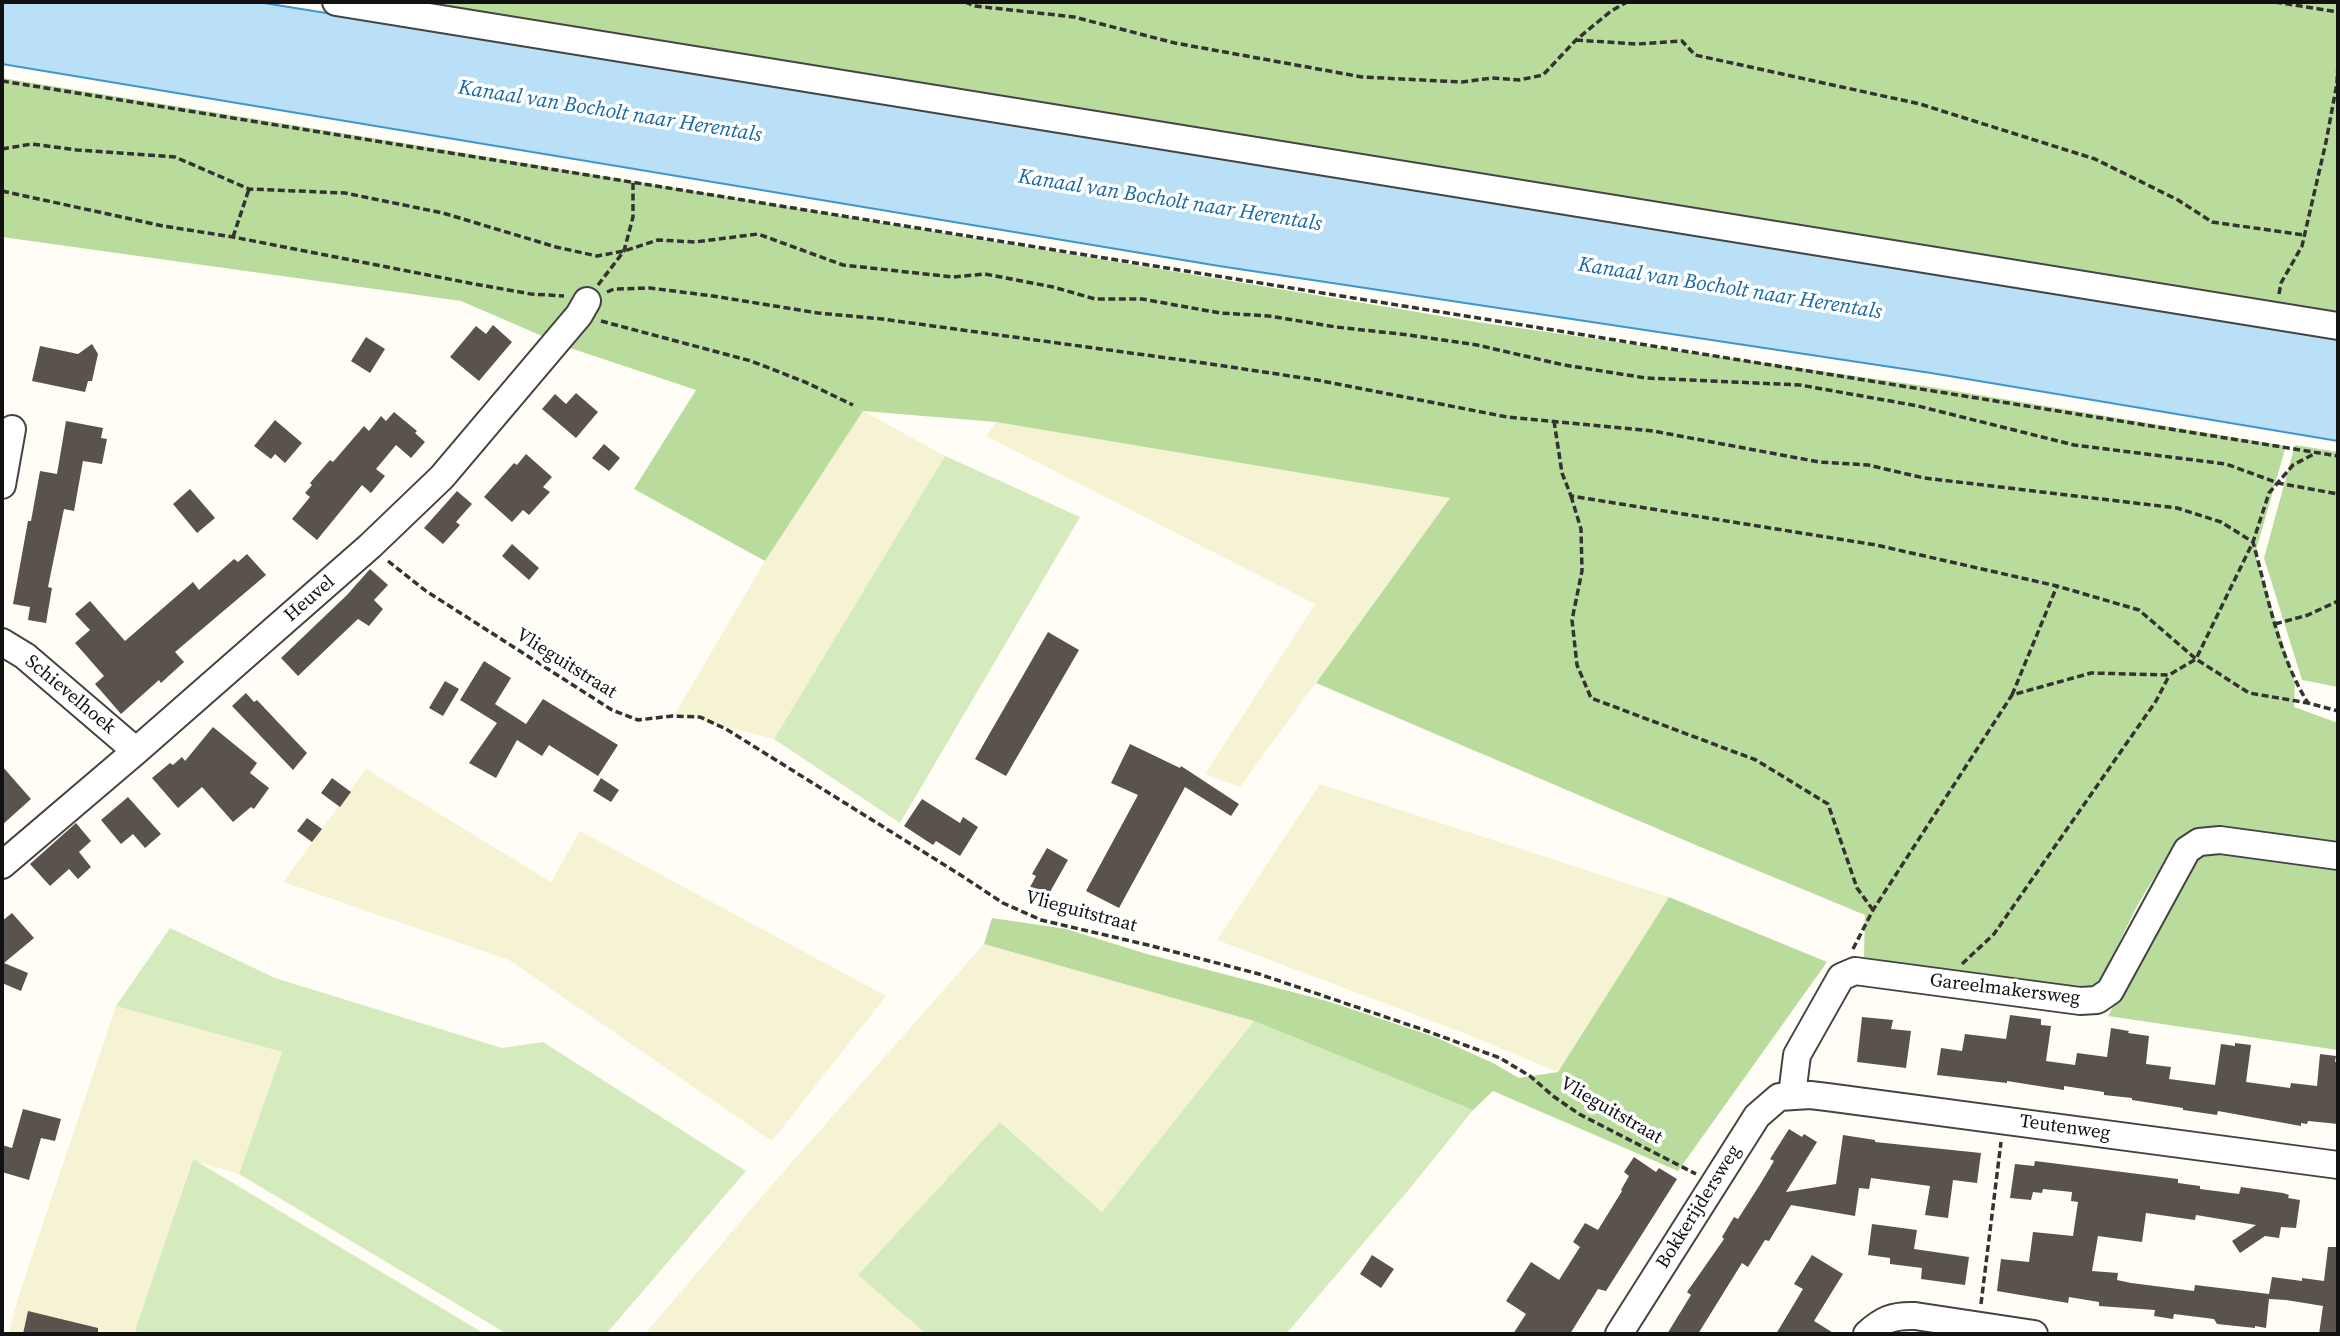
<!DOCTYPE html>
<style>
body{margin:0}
#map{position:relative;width:2340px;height:1336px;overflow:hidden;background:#fffdf5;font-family:"Source Serif 4",serif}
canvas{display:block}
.frame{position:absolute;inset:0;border:4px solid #111;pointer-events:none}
</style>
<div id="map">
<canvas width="2340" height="1336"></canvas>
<div class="frame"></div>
</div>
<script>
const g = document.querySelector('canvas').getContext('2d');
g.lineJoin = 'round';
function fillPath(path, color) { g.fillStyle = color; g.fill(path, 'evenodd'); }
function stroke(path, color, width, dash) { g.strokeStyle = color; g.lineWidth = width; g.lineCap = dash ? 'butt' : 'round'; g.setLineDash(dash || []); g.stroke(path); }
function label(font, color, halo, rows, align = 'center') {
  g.font = font + ' "Source Serif 4",serif'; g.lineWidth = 7; g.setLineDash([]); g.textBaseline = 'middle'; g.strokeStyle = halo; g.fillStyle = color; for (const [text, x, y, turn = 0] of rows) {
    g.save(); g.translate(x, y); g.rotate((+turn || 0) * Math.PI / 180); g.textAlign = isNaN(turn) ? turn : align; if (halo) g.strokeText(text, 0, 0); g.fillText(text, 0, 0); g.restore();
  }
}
const farmland = new Path2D(`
 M863 411 945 456 774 739 675 714 765 561Z
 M996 422 1450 498 1240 787 1205 774 1315 604 986 436Z
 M366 769 551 882 580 831 886 996 772 1141 509 960 283 882Z
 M1320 784 1669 897 1558 1072 1469 1035 1217 940Z
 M984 944 1254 1021 1102 1212 1001 1122 858 1275 926 1334H645L764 1194Z
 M116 1006 282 1052 239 1174 192 1160 136 1330 147 1334H8L19 1295Z`);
const green = new Path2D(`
 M945 456 1080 517 900 823 774 739Z
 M170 928 275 978 502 1048 543 1042 746 1171 606 1334H507L239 1174 282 1052 116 1006Z
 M1254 1021 1473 1110 1411 1187 1286 1334H926L858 1275 1000 1122 1102 1212Z
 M193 1159 485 1334H147L135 1331Z`);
const forest = new Path2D(`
 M392 2H2338V318Z
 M2 78 428 147 1477 322 1925 386 2286 446 2255 554 2295 683 2294 707 2338 723V843L2208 827 2189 832 2175 844 2138 904 2103 975 2092 988 2079 992 1864 957 1865 915 1698 846 1316 683 1450 498 996 422 863 411 765 561 634 489 696 390 570 348 461 301 2 237Z
 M2295 445 2338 452V687L2302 680 2264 558Z
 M2210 853 2338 870V1050L2108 1016 2195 861Z
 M1669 897 1827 962 1678 1171 1493 1091 1473 1110 1254 1021 984 944 992 918 1066 929 1147 954 1327 1001 1435 1037 1493 1063 1519 1078 1558 1072Z`);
const water = new Path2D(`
 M2 2H258L2338 338V441L1931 373 1219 266 2 64Z`);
const building = new Path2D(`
 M493 325 512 342 479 381 450 357 476 326 486 334Z
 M366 337 385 349 370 373 351 361Z
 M92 344 98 354 92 381H88L85 392 32 381 40 346 78 354Z
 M576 393 598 412 576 438 542 409 555 394 566 404Z
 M394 412 417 431 415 433 425 442 411 458 396 445 376 469 385 476 371 493 362 485 317 540 292 519 310 497 305 493 312 485 310 483 330 460 333 462 364 426 369 431 381 416 386 421Z
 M275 420 302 443 285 463 275 454 271 459 254 446Z
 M66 421 103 428 101 438 107 439 102 464 83 461 74 511 64 509 48 587 52 588 46 623 28 620 30 607 13 604 28 521H31L40 471 57 474Z
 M604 444 620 458 609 471 592 458Z
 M526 454 552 477 543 487 550 492 529 515 523 510 512 522 484 497 514 463 517 465Z
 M190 489 215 518 197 533 173 504Z
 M457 491 472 504 456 522 460 525 443 544 424 528Z
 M512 544 539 568 529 580 502 556Z
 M247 554 266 575 175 652 184 662 161 683 159 680 121 714 95 684 104 676 75 643 90 630 75 614 90 601 125 641 193 582 199 590 234 559 238 562Z
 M370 569 388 585 374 600 383 609 369 626 358 619 298 676 281 658 347 595Z
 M1048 632 1079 650 1006 776 975 759Z
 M484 661 511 678 495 704 526 724 543 699 618 745 598 776 549 745 542 756 517 740 496 778 469 763 497 723 460 700Z
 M445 681 459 689 443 716 429 708Z
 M246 693 254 702 257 700 307 753 293 770 232 706Z
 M213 727 257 763 250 773 269 788 254 809 251 807 233 822 202 787 178 808 152 778 170 763 173 765 182 757 185 761Z
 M1130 744 1180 768 1181 766 1239 804 1231 816 1185 787 1119 908 1086 891 1138 795 1111 783Z
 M2 766 31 799 2 825Z
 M332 778 351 792 340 807 321 793Z
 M601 778 619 790 611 802 593 791Z
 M128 797 161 834 145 848 133 834 121 844 101 820Z
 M922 799 960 823 963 817 978 827 960 856 936 841 933 845 904 826Z
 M307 818 322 829 312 842 297 831Z
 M76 823 91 841 79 852 91 867 78 879 69 869 50 886 30 864Z
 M1047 848 1068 860 1046 899 1029 889 1036 876 1032 874Z
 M12 913 34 938 4 963 28 973 21 991 2 983V921Z
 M2010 1015 2041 1019V1025L2051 1026 2046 1061 2075 1065 2077 1053 2107 1057 2111 1028 2129 1031 2128 1033 2149 1036 2146 1064 2171 1067 2169 1079 2215 1085 2221 1044 2235 1046V1043L2251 1045 2246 1082 2290 1088 2291 1083 2317 1086 2320 1054 2336 1056 2335 1062H2338V1124L2308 1121 2307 1124 2301 1123V1126L2218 1111 2217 1115 2183 1110V1108L2132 1100V1098L2104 1095V1092L2064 1086V1090L2007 1081V1083L1937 1075 1941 1048 1962 1051 1965 1034 2006 1039Z
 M1862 1017 1893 1020 1891 1029 1911 1031 1906 1068 1857 1062Z
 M23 1109 61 1119 55 1141 41 1138 29 1180 2 1172V1145L12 1148Z
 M1789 1129 1802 1137 1804 1134 1817 1142 1786 1192 1836 1184 1843 1135 1875 1140V1142L1981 1153 1977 1183 1953 1180 1948 1218 1925 1215 1930 1186 1871 1178 1869 1189 1859 1188 1855 1216 1791 1205 1769 1241 1765 1240 1748 1267 1742 1263 1698 1334H1667L1691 1295 1687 1292 1724 1239 1722 1237 1734 1217 1738 1219 1759 1186 1774 1161 1770 1159Z
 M1634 1157 1656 1172 1659 1168 1677 1179 1606 1291 1598 1289 1570 1334H1513L1526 1314 1506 1301 1531 1262 1559 1280 1580 1247 1573 1242 1585 1223 1598 1230 1622 1191 1621 1190 1629 1176 1624 1172Z
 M2035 1161 2178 1179V1183L2200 1186V1189L2239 1194 2241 1187 2283 1193 2289 1195 2288 1198 2300 1200 2296 1228 2281 1227 2279 1238 2265 1236 2240 1253 2232 1241 2256 1225 2196 1215 2195 1220 2146 1213 2142 1242 2098 1236 2092 1271 2118 1273 2117 1280 2131 1283 2194 1291 2195 1285 2269 1294 2272 1277 2302 1281V1278L2324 1281 2328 1247H2338V1334H2319L2323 1306 2286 1300 2269 1299 2266 1328 2255 1326V1328L2217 1324 2214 1319 2174 1314 2173 1319 2154 1316 2155 1310 2099 1306V1302L2069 1297 2068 1303 1997 1291 2001 1259 2029 1262 2033 1232 2073 1236 2078 1202 2071 1201 2072 1192 2043 1189 2042 1193 2033 1192 2031 1200 2010 1198 2015 1164 2034 1166Z
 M1872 1224 1917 1230 1914 1249 1969 1257 1965 1285 1921 1279 1922 1268 1890 1264V1258L1868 1255Z
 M1372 1255 1394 1269 1381 1288 1360 1274Z
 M1812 1255 1843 1274 1814 1321 1835 1334H1776L1803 1289 1794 1284Z
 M28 1311 98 1328V1334H23Z`);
const path = new Path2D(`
 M965 2 975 6 1074 17 1175 43 1362 77 1462 82 1492 78 1519 80 1543 75 1576 40 1611 11 1627 2
 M2275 2 2338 12
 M1576 40 1637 44 1682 41 1695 55 1920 104 2095 159 2178 200 2212 222 2304 235
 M2 81 2338 456
 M2 149 32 144 77 150 175 157 249 189 345 193 443 213 556 247 597 256 624 251 658 240 695 242 758 234 843 265 953 277 985 274 1053 287 1095 299H1142L1220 313 1269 316 1336 327 1409 335 1477 345 1564 365 1646 378 1800 385 1918 406 2074 445 2226 464 2278 483 2338 494
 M2 191 163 226 233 237 469 283 531 294 564 296
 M233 237 249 189
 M598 285 624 251 633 217V182
 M607 292 614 289 650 288 713 296 818 313 882 319 1204 363 1317 380 1507 417 1653 431 1819 462 1868 465 1924 478 2177 508 2221 522 2253 542C2268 596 2278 655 2308 703L2338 711
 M2279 294 2281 283 2302 246 2326 142 2337 83 2338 64
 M601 321 751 361 805 382 853 405
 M1554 421 1562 473 1571 496 1876 545 2057 586 2139 610 2196 659 2253 542 2269 493 2293 465 2316 453
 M1571 496 1581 529 1582 571 1572 620 1577 665 1591 698 1756 760 1828 804 1857 888 1873 910
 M388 561 426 591 612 710 638 720 672 716 700 717 726 729 959 874 1003 903 1041 920 1148 945 1259 974 1424 1030 1500 1058 1530 1076 1553 1096 1579 1114 1696 1174
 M2275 624 2308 615 2338 601
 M2012 695 2057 586
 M1853 949 1873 910 2012 695 2091 673 2169 675 2196 659 2249 693 2308 703
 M1962 964 1994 934 2156 701 2169 676
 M1981 1304 2001 1142`);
const minor = new Path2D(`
 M336 2 2338 326
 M2 485 12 429
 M2 642 25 656 136 751
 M2 865 136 751 370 546 442 477 579 315 587 301
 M1792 1095 1797 1055 1841 977 1855 971 2080 1001 2097 1000 2110 991 2187 850 2199 842 2220 840 2338 856
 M1619 1334 1757 1116 1779 1097 1810 1095 1827 1097 2338 1165
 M1867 1334C1882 1320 1893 1315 1915 1316L2034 1334`);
const streetNames = [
 ["Heuvel",310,599,-41],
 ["Vlieguitstraat",566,664,32],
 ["Schievelhoek",70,695,40],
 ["Vlieguitstraat",1081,912,15],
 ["Gareelmakersweg",2005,990,7],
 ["Vlieguitstraat",1611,1111,30],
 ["Teutenweg",2065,1128,8],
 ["Bokkerijdersweg",1699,1207,-58]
];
const waterNames = [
 ["Kanaal van Bocholt naar Herentals",610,112,9],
 ["Kanaal van Bocholt naar Herentals",1170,201,9],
 ["Kanaal van Bocholt naar Herentals",1730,289,9]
];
fillPath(farmland, '#f6f3d4');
fillPath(green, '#d5ebbd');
fillPath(forest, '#b9dc9c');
fillPath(water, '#b9e0f7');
stroke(water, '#3f96cf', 2);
fillPath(building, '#5a524d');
stroke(minor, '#444', 30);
stroke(path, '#333', 3.5, [7, 3.5]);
stroke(minor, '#fff', 26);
label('19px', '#111', '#fff', streetNames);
label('italic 21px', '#1768a6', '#fff', waterNames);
</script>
